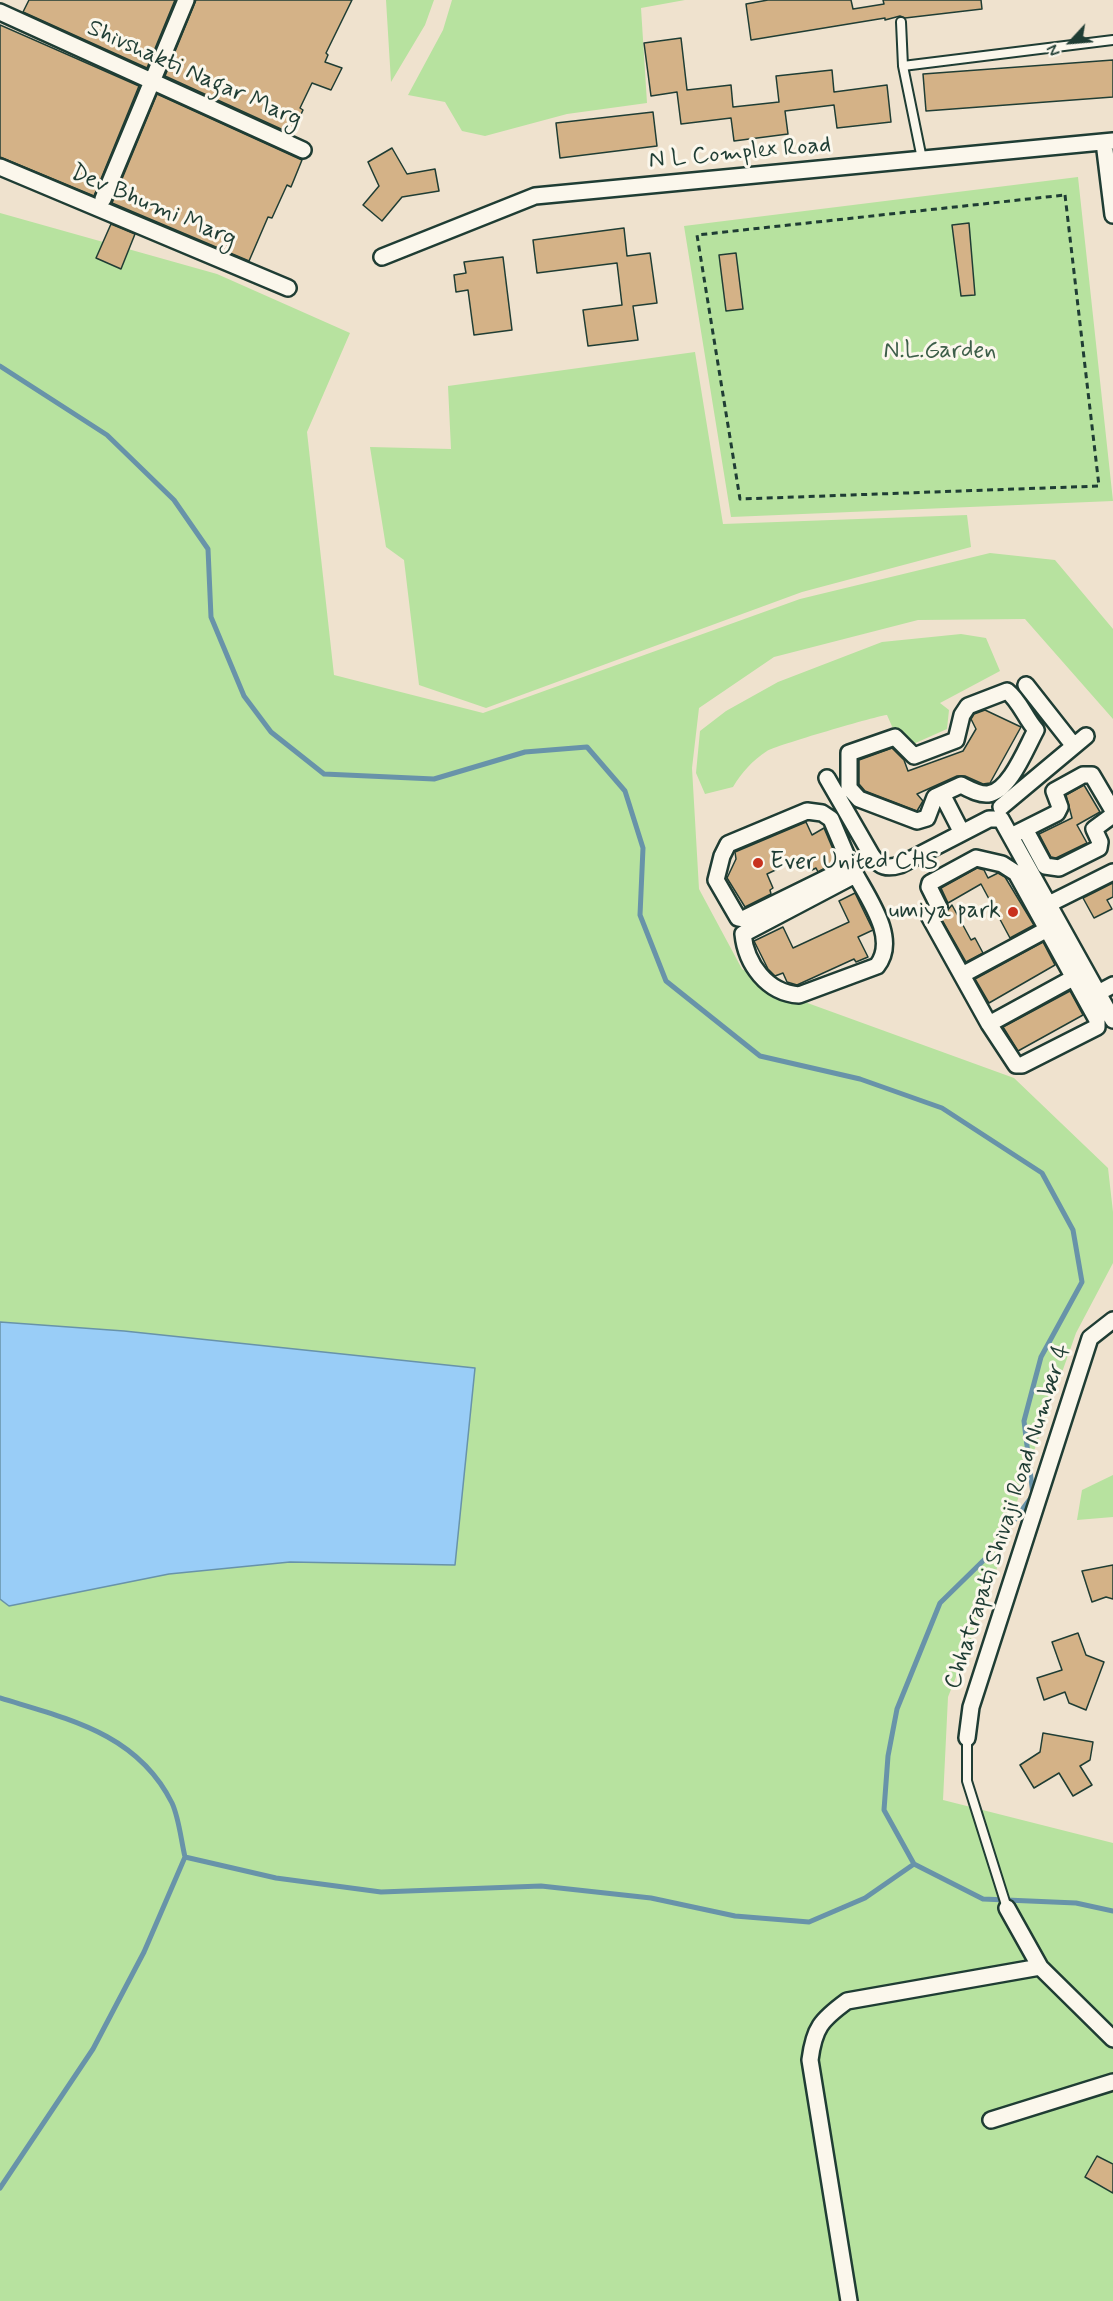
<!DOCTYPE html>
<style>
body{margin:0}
#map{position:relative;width:1113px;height:2301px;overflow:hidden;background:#efe2ce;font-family:Mynerve,sans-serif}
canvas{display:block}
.north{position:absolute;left:1041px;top:12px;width:60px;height:60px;-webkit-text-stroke:4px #fbf7ec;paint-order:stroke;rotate:244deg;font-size:16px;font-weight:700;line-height:24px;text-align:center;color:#1f3d34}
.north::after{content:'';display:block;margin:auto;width:21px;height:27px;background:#1f3d34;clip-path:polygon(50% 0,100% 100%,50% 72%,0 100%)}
</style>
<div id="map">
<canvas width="1113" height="2301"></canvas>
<div class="north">N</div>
</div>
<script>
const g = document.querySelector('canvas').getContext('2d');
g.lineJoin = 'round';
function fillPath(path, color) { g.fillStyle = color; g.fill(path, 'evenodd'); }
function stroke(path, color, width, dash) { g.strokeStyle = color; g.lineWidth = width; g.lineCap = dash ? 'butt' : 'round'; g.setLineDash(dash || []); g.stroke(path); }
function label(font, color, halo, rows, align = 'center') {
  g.font = font + ' Mynerve,sans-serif'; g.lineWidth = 6; g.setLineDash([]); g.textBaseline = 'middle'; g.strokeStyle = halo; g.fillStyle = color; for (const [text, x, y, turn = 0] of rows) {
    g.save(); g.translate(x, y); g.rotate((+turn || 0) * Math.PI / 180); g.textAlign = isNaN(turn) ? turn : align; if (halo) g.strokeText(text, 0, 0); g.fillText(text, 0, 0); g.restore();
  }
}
const green = new Path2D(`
 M386 0H434L425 25 391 82Z
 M452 0H685L641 8 647 103 567 114 485 136 462 131 445 102 408 95 443 30Z
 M1078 177 1113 501 731 517 684 226Z
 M0 213 217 274 350 333 307 432 334 675 483 713 800 599 990 553 1055 560 1113 629V719L1025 619 918 620 774 657 699 708 692 768 699 889 742 969 791 997 1014 1078 1108 1168 1113 1212V1263L1076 1333 1024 1479 990 1591 948 1697 943 1800 1113 1843V2301H0Z
 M695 352 723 524 967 515 971 547 802 592 486 708 419 685 404 560 386 547 370 447 451 449 448 386Z
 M961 634 986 638 1000 671 940 703 949 710 947 729 902 749 887 715C880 715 774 746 767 751 752 761 742 772 733 787L705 794 696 773 700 731 726 711 778 682 882 642Z
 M1113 1475V1517L1077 1520 1082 1490Z`);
const water = new Path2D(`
 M0 1322 124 1331 475 1368 455 1565 290 1562 169 1574 9 1606 0 1599Z`);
const stream = new Path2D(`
 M0 366 107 435 174 500 208 549 211 617 244 696 271 732 324 774 434 779 525 752 587 747 625 791 643 848 640 915 666 981 760 1056 860 1079 942 1108 1042 1173 1073 1230 1082 1282 1041 1357 1024 1421 1033 1495 986 1558 940 1603 897 1709 888 1756 884 1810 914 1864
 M0 1698C68 1719 137 1733 172 1803 179 1818 181 1840 185 1857
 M0 2188 93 2049 144 1952 185 1857 276 1878 381 1892 541 1886 651 1898 735 1916 809 1922 865 1898 914 1864 983 1899 1076 1903 1113 1911`);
const building = new Path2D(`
 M29 0H175L147 68 23 12Z
 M196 0H352L326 53 328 55 325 62 342 68 331 90 312 83 300 108 303 110 292 134 165 76Z
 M768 0H851L853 9 884 4 883 0H981L982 9 905 18 900 16 885 20V18L751 40 746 4Z
 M0 25 139 86 94 196 0 157Z
 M681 38 687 90 731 85 733 107 779 102 776 76 832 70 834 92 887 85 891 122 837 128 834 105 785 111 788 134 734 141 731 118 681 124 677 92 651 96 644 43Z
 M1113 60V97L926 111 923 74Z
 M157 94 302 160 291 187 287 185 272 218 268 217 249 261 112 203Z
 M653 112 657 146 560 158 556 123Z
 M392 148 407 174 435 169 439 191 402 197 382 221 363 205 379 186 368 162Z
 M969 223 975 295 961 296 952 225Z
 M111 224 135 234 121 269 96 258Z
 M624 228 627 256 650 253 657 303 633 306 638 340 588 346 583 310 622 305 617 263 537 273 533 240Z
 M736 253 743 309 726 311 719 255Z
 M503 257 512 330 474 335 468 290 456 292 454 275 466 273 464 262Z
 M985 710 1021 727 990 783 983 784 965 776H957L917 794 923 801 917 811 865 791 859 784V760L892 748 904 760 908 771 963 751 976 729 971 719 974 714Z
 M1084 785 1100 812 1077 825 1087 843 1056 858 1051 857 1039 834 1072 818 1066 795Z
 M806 822 812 835 824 828 838 861 818 872 816 868 812 870 805 856 767 874 773 888 770 890 771 894 745 907 727 878 736 859 735 852Z
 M977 868 984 870 988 878 998 873 1005 877 1034 925 1010 938 981 884 948 903 941 888Z
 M1113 883V897L1107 900 1112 909 1094 918 1083 898Z
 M855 893 873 930 858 937 868 957 856 962 854 959 797 985 787 982 783 973 775 976 768 969 754 941 783 927 793 948 849 922 839 901Z
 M952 905 971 940 975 938 983 953 966 962 941 918Z
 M1043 942 1055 965 989 1003 975 979Z
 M1070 991 1083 1015 1018 1051 1003 1027Z
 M1113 1565V1599L1106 1597 1092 1602 1082 1571Z
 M1078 1633 1086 1655 1104 1662 1086 1710 1069 1703 1065 1692 1044 1700 1037 1678 1062 1670 1052 1642Z
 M1043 1733 1093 1742 1090 1760 1080 1766 1092 1785 1073 1796 1059 1773 1034 1788 1020 1765 1040 1752Z
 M1097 2156 1113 2164V2193L1085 2177Z`);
const path = new Path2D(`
 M1065 195 1099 486 740 499 697 235Z`);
const service = new Path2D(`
 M901 22 903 66 922 159
 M903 66 1113 40
 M967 1738V1781L1007 1908`);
const minor = new Path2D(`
 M0 12 303 150
 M1104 142 1113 215
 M0 167 288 288
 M103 199 186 0
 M382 257 535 196 1113 141
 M1026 685 1074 746
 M1007 691C1020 701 1025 718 1036 730 1026 748 1010 791 988 794 979 795 969 789 961 785L935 797 927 818 917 821 859 799 849 788V753L895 737 914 756 956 740 962 715 968 706Z
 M827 778 872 856C880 867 887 869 900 865L989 819H1001L1113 1020
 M942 794 962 833
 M1001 807 1086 736
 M1011 836 1057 813 1060 807 1054 791 1083 775H1092L1112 809 1113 815 1094 829 1100 842 1099 848 1059 868 1045 866 1025 829
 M976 858 1002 864 1016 873 1097 1020V1027L1022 1065H1016L989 1024 929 916 939 907 929 887 930 883Z
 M851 866 831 819 822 813 807 811 728 844 722 856 716 880 738 918 743 919 851 866C864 893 900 937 877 966L799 995C767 993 746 964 743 934L855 875
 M1049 904 1113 872
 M962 975 1057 924
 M1098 993 1113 985
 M989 1024 1084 972
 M967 1738 971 1707 1090 1338 1113 1320
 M1007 1908 1040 1967 1113 2039
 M991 2120 1113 2082
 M849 2301 810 2060C814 2028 821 2020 847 2001L1040 1967`);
const markers = [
 [758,863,6,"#c8321e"],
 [1013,912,6,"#c8321e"]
];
const streetNames = [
 ["Shivshakti Nagar Marg",194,75,24],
 ["N L Complex Road",740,154,-5],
 ["Dev Bhumi Marg",153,207,23],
 ["Chhatrapati Shivaji Road Number 4",1009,1517,-72]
];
const parkNames = [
 ["N.L.Garden",940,352]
];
const poiNames = [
 ["Ever United CHS",770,863],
 ["umiya park",1001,912,"right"]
];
fillPath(green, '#b7e29f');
fillPath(water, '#99cdf7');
stroke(water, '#6893a9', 1.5);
stroke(stream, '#6893a9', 5);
fillPath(building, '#d4b287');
stroke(building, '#1f3d34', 1.5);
stroke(service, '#1f3d34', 12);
stroke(minor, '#1f3d34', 20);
stroke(path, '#1f3d34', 3, [6, 4.5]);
stroke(service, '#fbf7ec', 8);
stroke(minor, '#fbf7ec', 15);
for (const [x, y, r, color] of markers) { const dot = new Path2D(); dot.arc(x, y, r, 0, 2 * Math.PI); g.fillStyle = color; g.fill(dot); stroke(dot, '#fbf7ec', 2); }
label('24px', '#1f3d34', '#fbf7ec', streetNames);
label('24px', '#3d5e49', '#fbf7ec', parkNames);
label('24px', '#1f3d34', '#fbf7ec', poiNames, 'left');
</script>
